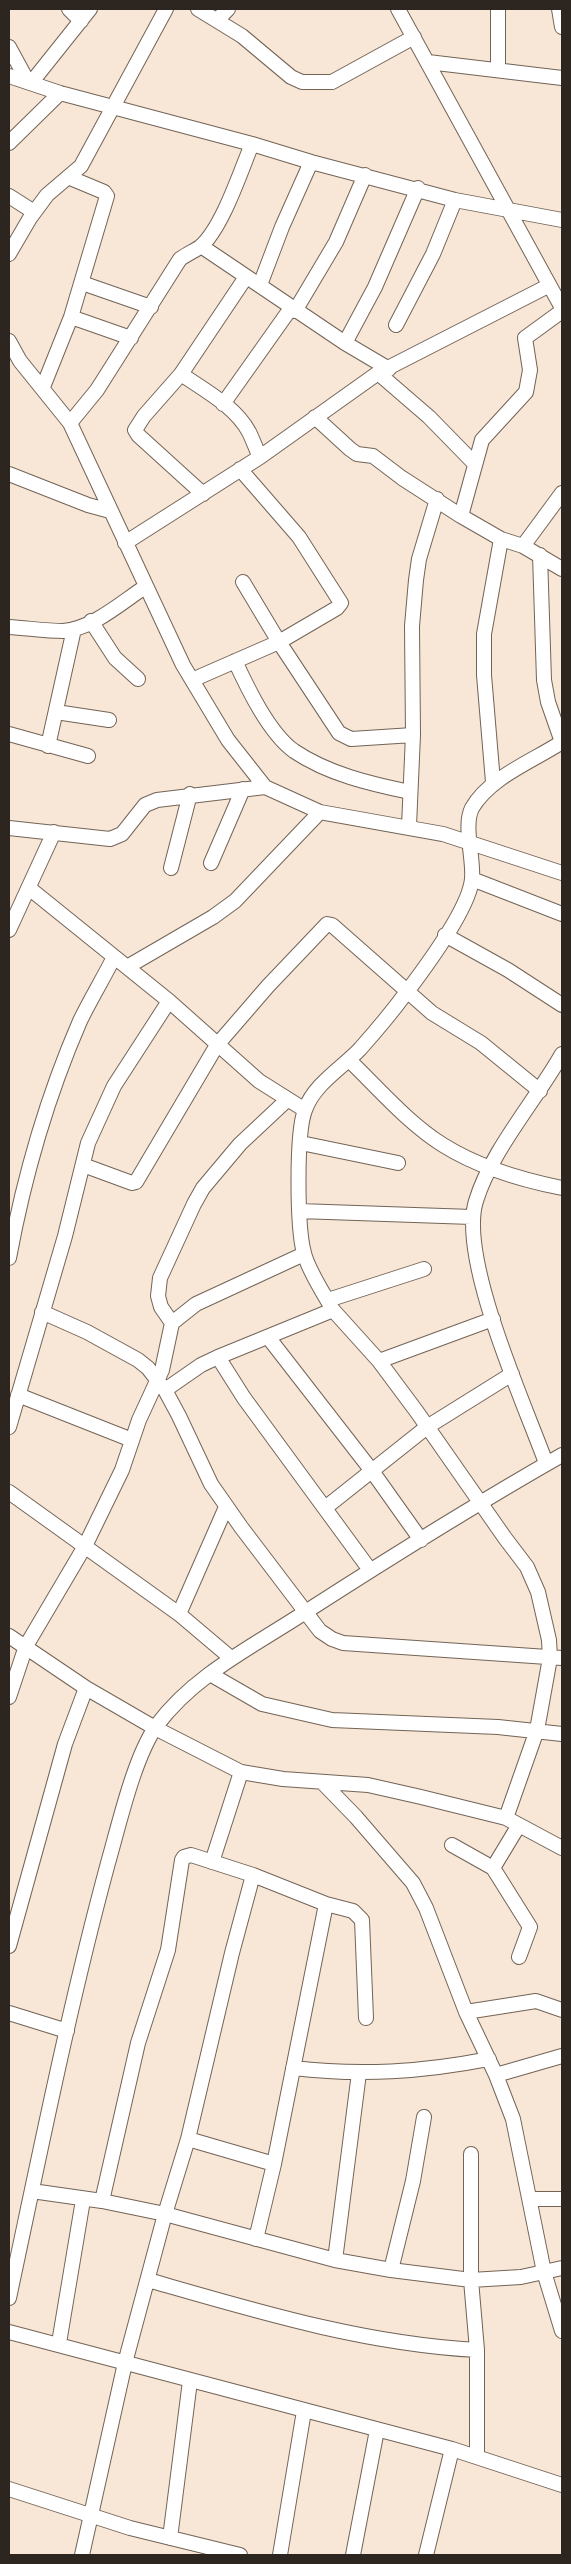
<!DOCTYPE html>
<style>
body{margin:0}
#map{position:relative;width:571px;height:2564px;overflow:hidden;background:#f8e6d7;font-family:Inter,sans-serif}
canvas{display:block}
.frame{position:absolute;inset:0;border:10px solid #2c2520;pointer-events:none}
</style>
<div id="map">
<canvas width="571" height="2564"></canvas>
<div class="frame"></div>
</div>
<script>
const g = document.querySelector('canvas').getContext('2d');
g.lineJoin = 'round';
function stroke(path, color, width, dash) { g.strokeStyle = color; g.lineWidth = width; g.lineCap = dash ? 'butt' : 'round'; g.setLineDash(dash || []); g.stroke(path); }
const minor = new Path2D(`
 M69 9 81 21
 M198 9 242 36 291 77 302 82H332L414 37
 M398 9 562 308
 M498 9V70
 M559 9 562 27
 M217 20 228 9
 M9 47 28 82
 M428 62 562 78
 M9 76 60 93 252 144 311 162 455 200 562 220
 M31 83 90 9
 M9 143 60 93
 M9 196 34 212
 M201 246 345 343 389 369
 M9 254 30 218 47 195 81 166 166 9
 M82 283 151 307
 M260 285 282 227 311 162
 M295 311 336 242 365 175
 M71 317 131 338
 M396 325 433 254 455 200
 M9 341 20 361 70 423 183 665 228 740 265 787 320 812 443 834 562 873
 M345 343 375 287 418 188
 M378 373 429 417 474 463
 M181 374C204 390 235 406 249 432 253 440 256 449 260 457
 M43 387 71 317 107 196 104 192 68 177
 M223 404 291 308
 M315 417 350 449 357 454 373 456 402 478 461 516 501 539 523 546 562 569
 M70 423 97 390 180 259C187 254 194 251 200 247 222 229 241 170 252 144
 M9 474 88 505 110 511
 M203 494 138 435 135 430 144 416 181 374 246 277
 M461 516 482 440 526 392 530 370 525 338 562 311
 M125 543 260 457 378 373 548 286
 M523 546 562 493
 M540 555 544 680 548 702 562 742
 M243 582 279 642 339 733 351 739 413 735
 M91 621 115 658 138 679
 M9 627C27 628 45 631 63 631 92 629 122 602 145 587
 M235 661C248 689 269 733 294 751 328 774 371 784 410 792
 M192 680 279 642 337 608 341 603 299 537 240 469
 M56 712 109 720
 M9 734 88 756
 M48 746 74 629
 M493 782 484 675V634L501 539
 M409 826 413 735 412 626 416 580 419 559 437 499
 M9 828 110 839 122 834 145 805 157 800 265 787
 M211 863 243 789
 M171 868 190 794
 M472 879 562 914
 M29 888 169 1001 259 1081 305 1110
 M9 930 54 832
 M445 935 508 970 562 1005
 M127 967 213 917 235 901 320 812
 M349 1060C379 1089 408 1123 443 1145 478 1167 522 1180 562 1188
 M301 1143 398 1163
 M83 1165 132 1183 136 1182 217 1045 268 986 327 924 332 925 432 1013 481 1043 540 1091
 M299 1211 472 1217
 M9 1258C24 1177 47 1097 80 1021 90 1000 103 979 114 957
 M328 1300 424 1269
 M42 1312 87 1332 138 1360 148 1368 165 1390 179 1416 211 1484 241 1527 320 1631 332 1639 343 1643 562 1658
 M172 1323 161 1307 158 1296 160 1278 194 1204 203 1188 240 1144 287 1100
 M268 1337 372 1471 421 1540
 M218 1357 244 1398 370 1570
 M379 1361 493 1319
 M165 1390 201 1365 218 1357 333 1310
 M18 1395 132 1440
 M9 1427 65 1236 88 1143 114 1086 169 1001
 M546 1463C525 1405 458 1258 476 1201 491 1151 536 1100 562 1054
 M9 1492 179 1614 231 1658
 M325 1508 427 1427 512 1374
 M179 1614 226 1507
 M9 1636 86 1688 155 1728 241 1772 283 1779 368 1785 421 1797 506 1818 562 1848
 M210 1674 262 1704 332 1720 498 1727 562 1734
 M9 1697 26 1646 85 1546 122 1470 139 1420 162 1370 172 1323 196 1304 304 1254
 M323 1783 356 1817 413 1883 426 1908 466 2012 496 2075 513 2119 544 2272 562 2331
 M506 1818 537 1730 550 1658 549 1640 538 1592 527 1567 505 1538 417 1412 379 1361 333 1310C324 1294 308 1270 304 1253 297 1228 296 1133 305 1110 314 1084 342 1068 360 1049 376 1031 392 1012 406 993 425 968 469 909 472 879 474 858 463 826 472 808 490 777 533 761 562 742
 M452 1845 493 1868
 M212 1862 241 1772
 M326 1904 353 1911 362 1920 366 2018
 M9 1946 65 1744 86 1688
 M519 1957 530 1927 493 1868 519 1825
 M466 2012 536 2001 562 2010
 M9 2013 67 2031
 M293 2068C361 2076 422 2072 489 2059
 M496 2075 562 2056
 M188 2139 274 2164
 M471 2154V2280L477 2350V2456
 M32 2191 102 2201 165 2214 335 2260 391 2270 471 2280 521 2277 562 2268
 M531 2199H562
 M102 2201 138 2043 168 1950 182 1860 184 1857 191 1855 253 1875 326 1904 274 2164 256 2239
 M335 2260 359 2073
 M391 2270 413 2181 424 2117
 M148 2280C256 2311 364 2344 477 2350
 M9 2298C40 2153 69 2007 108 1863 119 1825 134 1757 157 1725 195 1674 254 1646 307 1611 391 1557 476 1504 562 1455
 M9 2332 452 2449 562 2485
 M59 2343 83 2200
 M9 2489 130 2528 240 2555
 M170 2538 190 2381
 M82 2555 125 2363 165 2214 188 2139 232 1953 253 1875
 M280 2555 304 2411
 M353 2555 377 2430
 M426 2555 452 2449`);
stroke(minor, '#736456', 16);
stroke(minor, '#fff', 14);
</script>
